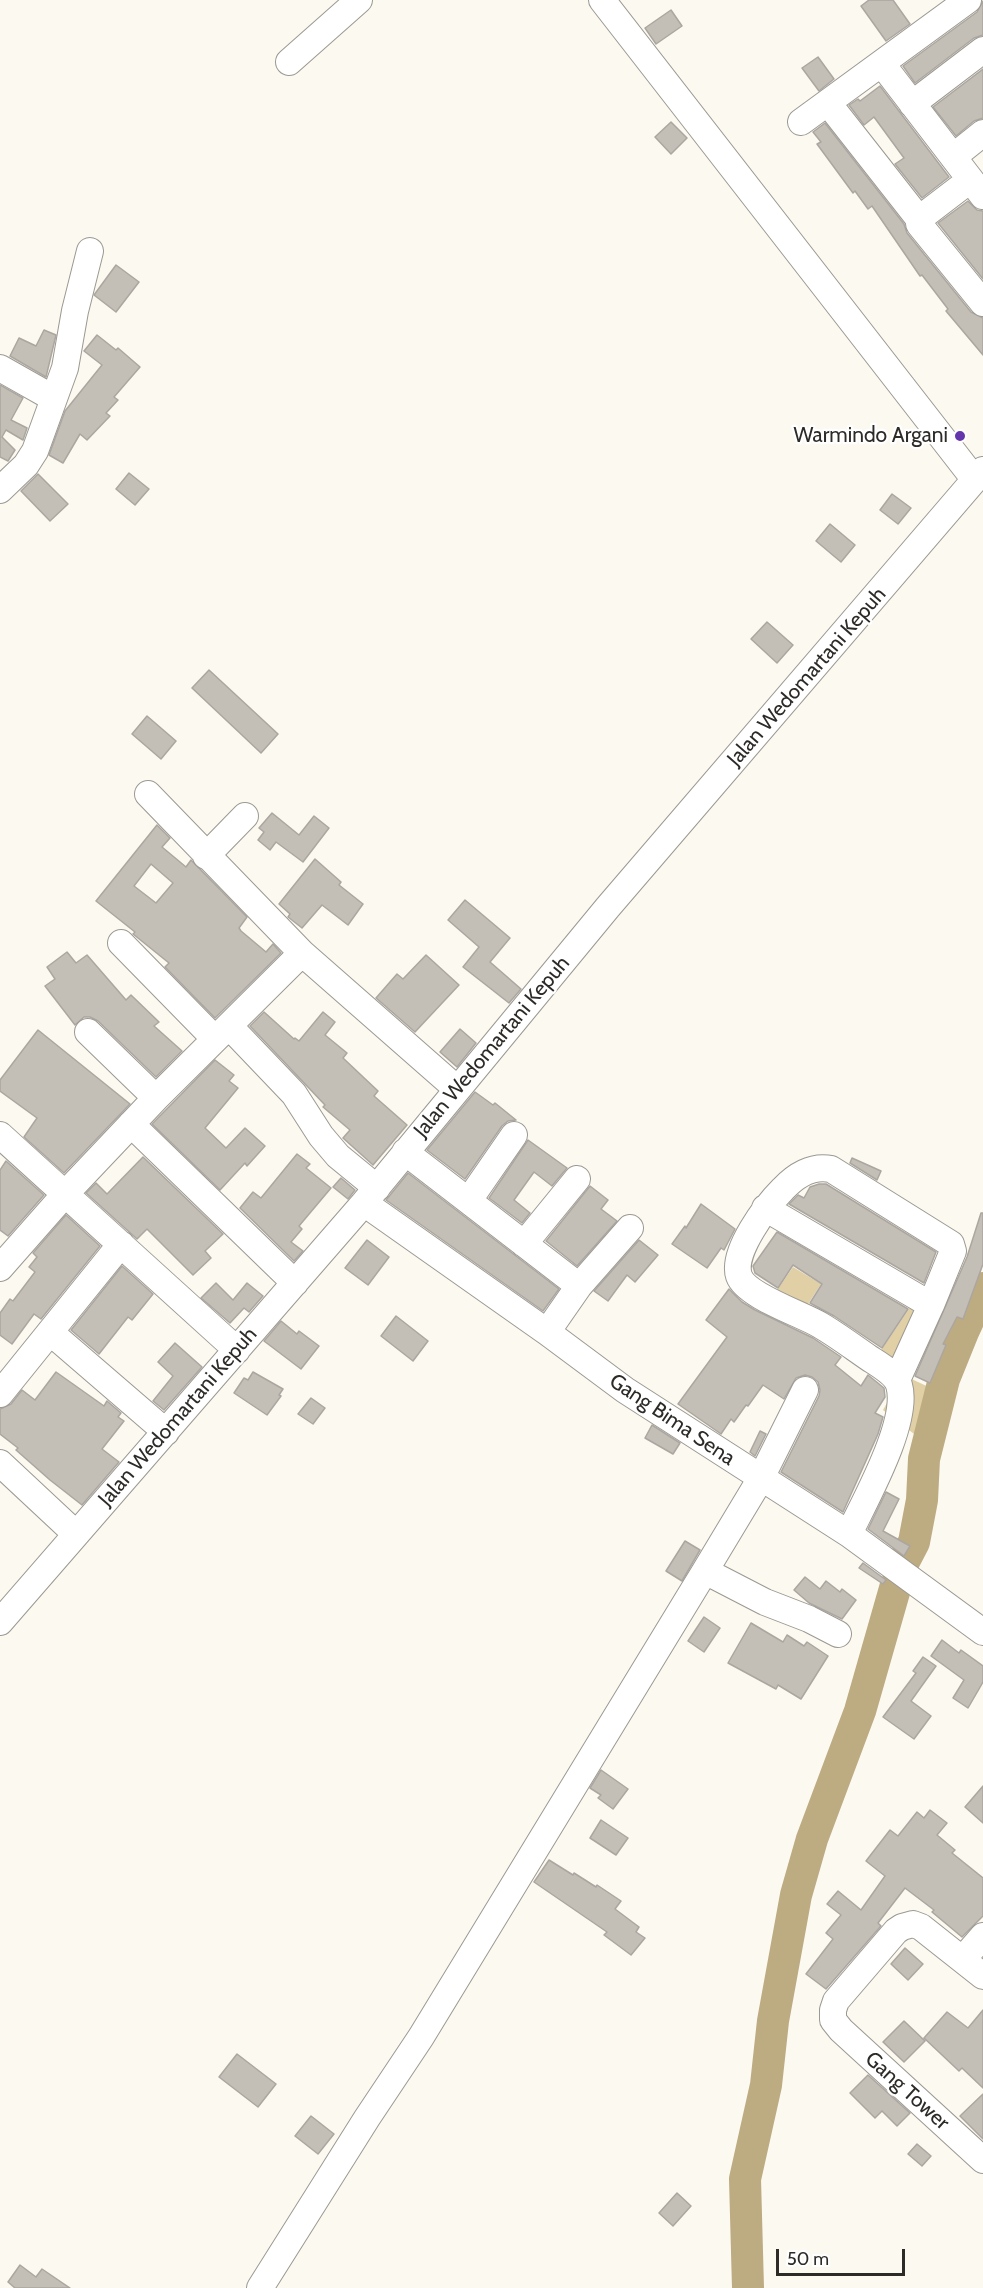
<!DOCTYPE html>
<style>
body{margin:0}
#map{position:relative;width:983px;height:2288px;overflow:hidden;background:#fcf9f1;font-family:Cabin,sans-serif}
canvas{display:block}
.scale{position:absolute;left:776px;top:2249px;width:129px;height:27px;box-sizing:border-box;border:3px solid #2d2b28;border-top:0;padding-left:8px;font-size:18px;line-height:21px;white-space:nowrap;color:#2d2b28;-webkit-text-stroke:4px #fff;paint-order:stroke}
</style>
<div id="map">
<canvas width="983" height="2288"></canvas>
<div class="scale">50 m</div>
</div>
<script>
const g = document.querySelector('canvas').getContext('2d');
g.lineJoin = 'round';
function fillPath(path, color) { g.fillStyle = color; g.fill(path, 'evenodd'); }
function stroke(path, color, width, dash) { g.strokeStyle = color; g.lineWidth = width; g.lineCap = dash ? 'butt' : 'round'; g.setLineDash(dash || []); g.stroke(path); }
function label(font, color, halo, rows, align = 'center') {
  g.font = font + ' Cabin,sans-serif'; g.lineWidth = 4.5; g.setLineDash([]); g.textBaseline = 'middle'; g.strokeStyle = halo; g.fillStyle = color; for (const [text, x, y, turn = 0] of rows) {
    g.save(); g.translate(x, y); g.rotate((+turn || 0) * Math.PI / 180); g.textAlign = isNaN(turn) ? turn : align; if (halo) g.strokeText(text, 0, 0); g.fillText(text, 0, 0); g.restore();
  }
}
const green = new Path2D(`
 M793 1267 821 1284 801 1315 772 1298Z
 M915 1300 927 1308 899 1374 878 1355Z
 M903 1375 933 1389 918 1437 883 1410Z`);
const river = new Path2D(`
 M902 1565 914 1542 922 1500 924 1459 944 1379 963 1332 983 1288
 M748 2288 745 2179 766 2085 773 2021 796 1895 812 1839 860 1711 896 1585`);
const building = new Path2D(`
 M869 0H893L910 24 886 41 861 6Z
 M983 1V35L974 38 915 83 903 66 977 12Z
 M671 10 682 26 656 44 645 28Z
 M818 57 834 79 819 91 802 68Z
 M983 69V118L974 121 956 136 933 107Z
 M880 86 949 177 922 198 895 164 904 158 874 117 864 125 849 105 858 99 860 101Z
 M671 122 687 138 671 154 655 137Z
 M825 123 904 224 907 233 971 312 983 318V355L946 311 948 309 922 275 920 276 872 206 868 209 855 191 853 193 817 144 821 142 813 132Z
 M968 201 977 210 983 211V279L938 223Z
 M116 265 139 282 116 312 94 295Z
 M44 330 56 335 46 377 10 356 19 338 36 346Z
 M97 335 116 350 118 348 140 367 114 397 118 400 106 413 110 416 87 440 80 434 63 463 49 455 65 411 102 365 84 351Z
 M0 385 23 398 11 420 27 428 23 440 6 430 2 437 15 450 8 461 0 457Z
 M129 473 149 489 135 505 116 489Z
 M38 474 68 504 50 521 21 491Z
 M892 494 911 508 898 524 880 510Z
 M830 524 855 545 841 562 816 541Z
 M767 622 793 645 777 663 751 639Z
 M209 670 278 734 261 753 192 688Z
 M147 716 176 741 161 759 132 734Z
 M272 813 299 835 314 816 329 828 303 862 276 842 270 850 258 840 264 832 259 828Z
 M157 825 170 838 162 847 186 867 191 860 247 917 239 928 241 931 266 952 273 944 281 953 215 1018 165 967 169 963 133 934 135 932 96 901ZM151 864 173 883 156 903 134 886Z
 M315 859 341 882 339 885 363 904 348 925 322 905 302 928 288 917 290 914 279 904Z
 M465 900 510 938 490 962 521 989 509 1003 463 967 479 947 448 920Z
 M67 952 76 963 87 955 126 1000 131 995 159 1022 154 1026 182 1051 156 1077 98 1021 90 1017H84L75 1025 45 986 55 979 47 967Z
 M426 955 459 985 415 1032 376 998 397 974 403 979Z
 M264 1012 294 1039 295 1038 299 1041 323 1012 335 1022 325 1035 347 1053 343 1058 378 1091 374 1096 407 1125 373 1165 343 1138 350 1130 323 1107 325 1105 250 1026Z
 M460 1029 476 1043 457 1067 440 1052Z
 M38 1030 130 1104 64 1173 24 1137 37 1118 0 1091V1080Z
 M215 1060 234 1075 229 1081 238 1088 205 1128 226 1148 245 1128 265 1146 247 1166 245 1163 220 1190 152 1124Z
 M475 1092 493 1105 495 1103 516 1120 508 1121 502 1126 465 1179 427 1150Z
 M528 1140 567 1168 552 1186 534 1172 514 1200 530 1213 522 1223 489 1198Z
 M297 1154 310 1164 306 1168 331 1188 299 1226 302 1229 291 1242 303 1251 294 1261 240 1208 253 1192 261 1198Z
 M143 1157 223 1234 205 1251 211 1258 193 1275 147 1229 137 1239 86 1193 96 1183 107 1194Z
 M852 1158 881 1171 877 1180 850 1163Z
 M6 1161 44 1195 8 1236 0 1230V1170Z
 M408 1173 559 1289 543 1311 386 1200Z
 M341 1178 355 1190 348 1199 333 1187Z
 M819 1184H826L936 1252 924 1283 789 1204 798 1195 804 1198 810 1187Z
 M590 1186 608 1200 601 1209 617 1221 577 1266 546 1241Z
 M701 1204 735 1229 724 1250 721 1248 707 1268 672 1244 685 1226 686 1228Z
 M981 1213H983V1264L963 1319 957 1317 943 1344 946 1345 930 1383 915 1376 967 1257Z
 M66 1215 100 1246 41 1319 34 1314 12 1344 0 1335V1313L10 1299 13 1301 35 1272 29 1267 37 1257 33 1253Z
 M777 1232 908 1309 882 1348 834 1316 810 1303 822 1284 793 1265 778 1288 755 1273 753 1266Z
 M367 1240 389 1257 368 1285 345 1268Z
 M639 1240 658 1255 635 1282 627 1275 608 1301 594 1291Z
 M122 1266 153 1294 132 1320 128 1317 99 1354 71 1330Z
 M216 1283 233 1300 247 1283 263 1296 249 1312 244 1308 230 1323 201 1298Z
 M729 1289 742 1302 755 1310 813 1338 841 1357 835 1365 861 1386 868 1375 884 1388 885 1397 875 1413 883 1417 878 1434 843 1512 781 1472 819 1396 820 1390 818 1382 812 1377 805 1375 796 1378 784 1399 763 1385 748 1406 746 1405 734 1422 731 1419 721 1434 678 1404 727 1337 706 1320Z
 M396 1316 428 1341 413 1361 381 1336Z
 M281 1321 297 1334 299 1331 319 1346 301 1369 264 1341Z
 M175 1343 202 1367 164 1410 153 1401 173 1376 158 1362Z
 M56 1372 104 1406 107 1401 121 1413 118 1417 124 1421 102 1449 119 1462 82 1505 50 1480 16 1450 18 1448 0 1434V1409L11 1404 22 1390 35 1400Z
 M253 1372 283 1389 279 1395 281 1396 267 1415 234 1393 244 1378 248 1380Z
 M311 1398 325 1408 313 1424 298 1414Z
 M652 1425 680 1443 673 1454 645 1438Z
 M760 1431 766 1434 755 1456 750 1452Z
 M886 1492 899 1499 883 1531 910 1546 904 1556 868 1529Z
 M685 1541 700 1550 682 1581 666 1571Z
 M863 1563 886 1580 883 1584 859 1568Z
 M805 1577 820 1589 826 1581 840 1592 842 1589 856 1600 842 1619 809 1603 794 1590Z
 M704 1617 720 1628 704 1652 688 1641Z
 M751 1623 783 1642 787 1635 804 1646 807 1642 828 1656 801 1699 778 1685 776 1689 728 1663Z
 M942 1640 959 1653 961 1650 983 1666V1682L968 1708 953 1698 964 1680 931 1656Z
 M923 1657 936 1666 911 1701 931 1716 914 1739 883 1717 916 1673 913 1671Z
 M601 1770 628 1789 613 1809 598 1798 601 1795 590 1788Z
 M983 1786V1823L965 1807Z
 M930 1810 947 1823 937 1835 955 1850 952 1853 983 1878V1916L962 1937 932 1912 934 1910 905 1888 878 1923 881 1926 826 1989 806 1974 833 1939 826 1933 841 1915 827 1904 838 1891 861 1910 885 1876 866 1861 890 1830 898 1836 917 1812 924 1818Z
 M601 1820 628 1838 616 1855 590 1838Z
 M549 1860 573 1875 574 1873 596 1887 597 1885 621 1901 615 1909 639 1927 636 1932 645 1938 631 1955 604 1935 607 1932 534 1882Z
 M905 1948 923 1964 908 1980 891 1964Z
 M983 2010V2088L962 2068 959 2071 924 2038 947 2012 968 2028Z
 M904 2021 925 2041 904 2062 883 2042Z
 M237 2054 276 2084 258 2107 219 2077Z
 M868 2075 910 2113 897 2126 882 2111 875 2118 850 2093Z
 M983 2094V2139L960 2116Z
 M311 2116 334 2134 318 2154 295 2136Z
 M917 2144 931 2156 922 2166 908 2154Z
 M677 2193 691 2206 673 2226 659 2213Z
 M20 2265 36 2277 42 2269 70 2288H15L8 2282Z`);
const minor = new Path2D(`
 M602 0 975 480
 M289 62 359 0
 M882 64 983 196
 M828 103 919 219 970 180
 M912 104 983 50
 M801 122 968 0
 M953 157 983 133
 M919 219V224L983 303
 M0 368 53 398
 M0 490 26 465 35 451 65 368 75 311 90 251
 M148 794 302 953 457 1089
 M206 856 245 816
 M121 943 215 1039
 M230 1027 294 1094 321 1136 338 1156 377 1188
 M88 1032 156 1098
 M131 1124 295 1283
 M0 1135 237 1350
 M405 1152 579 1286 630 1228
 M469 1200 514 1135
 M364 1203 547 1332 625 1390 849 1534 983 1632
 M765 1208 931 1305 897 1380
 M524 1244 577 1179
 M0 1268 66 1193 156 1098 302 953
 M50 1332 166 1432
 M547 1332 579 1286
 M0 1394 121 1244
 M0 1463 76 1534
 M849 1534C865 1500 910 1421 899 1385 896 1374 878 1364 869 1358 853 1347 837 1335 820 1325 802 1314 746 1296 739 1276 731 1252 767 1205 783 1189 795 1176 812 1165 831 1169L951 1244 953 1251 931 1305
 M705 1571 765 1602 809 1619 838 1634
 M0 1622 364 1203 608 907 983 470
 M963 1959 983 1936
 M983 1976 921 1927 913 1924 902 1927 896 1931 836 2001 833 2010V2020L841 2030 983 2160
 M260 2288 367 2118 421 2037 705 1571 761 1478 805 1390`);
const markers = [
 [960,436,6,"#6535ac"]
];
const poiNames = [
 ["Warmindo Argani",948,436]
];
const streetNames = [
 ["Jalan Wedomartani Kepuh",807,677,-49],
 ["Jalan Wedomartani Kepuh",492,1047,-50],
 ["Jalan Wedomartani Kepuh",178,1417,-49],
 ["Gang Bima Sena",672,1420,34],
 ["Gang Tower",907,2091,42]
];
fillPath(green, '#e1cfa5');
stroke(river, '#bdab81', 32);
fillPath(building, '#c3bfb7');
stroke(building, '#aba7a0', 1.5);
stroke(minor, '#9c9991', 28);
stroke(minor, '#fff', 26);
for (const [x, y, r, color] of markers) { const dot = new Path2D(); dot.arc(x, y, r, 0, 2 * Math.PI); g.fillStyle = color; g.fill(dot); stroke(dot, '#fff', 2); }
label('21px', '#2d2b28', '#fff', poiNames, 'right');
label('21px', '#2d2b28', '#fff', streetNames);
</script>
